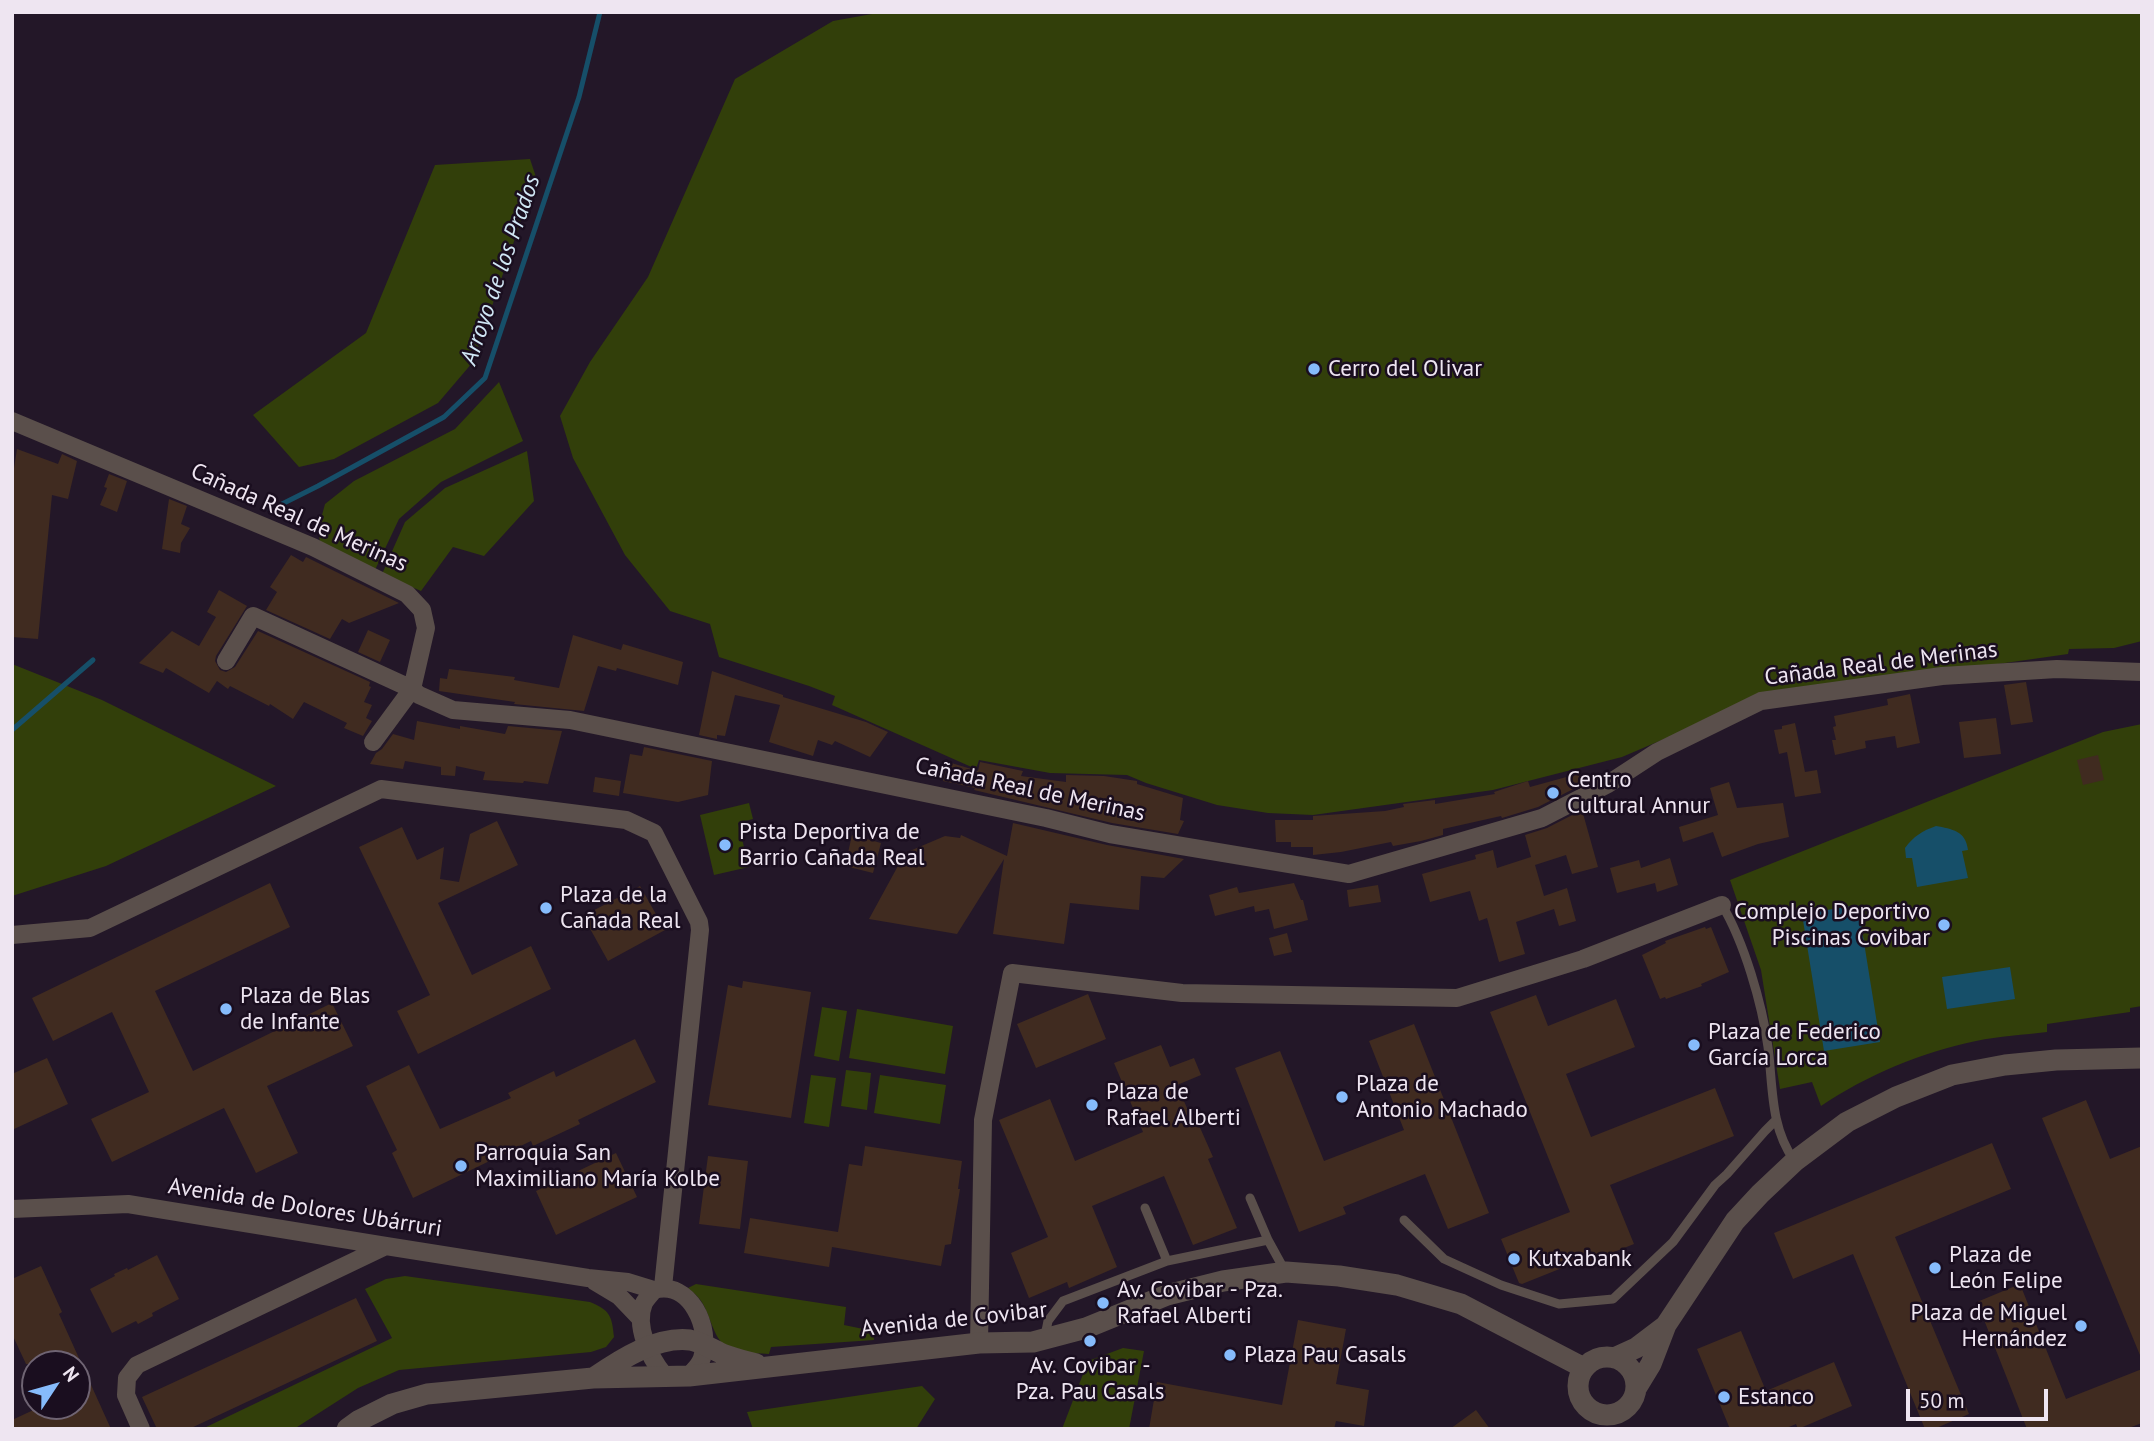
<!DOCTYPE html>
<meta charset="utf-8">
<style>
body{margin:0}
#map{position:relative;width:2154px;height:1441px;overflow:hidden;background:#231728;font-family:"PT Sans",sans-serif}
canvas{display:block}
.frame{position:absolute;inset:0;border:14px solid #eee5f1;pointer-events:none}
.north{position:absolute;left:21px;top:1350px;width:70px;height:70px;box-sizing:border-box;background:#1a0e1f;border:2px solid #6f6473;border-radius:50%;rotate:54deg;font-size:19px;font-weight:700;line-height:28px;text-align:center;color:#eee5f1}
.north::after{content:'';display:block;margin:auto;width:24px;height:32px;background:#86bbfb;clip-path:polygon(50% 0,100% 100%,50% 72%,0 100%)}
.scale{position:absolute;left:1906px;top:1389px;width:142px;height:32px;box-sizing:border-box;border:4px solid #eee5f1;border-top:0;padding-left:9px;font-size:21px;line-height:24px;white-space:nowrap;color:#eee5f1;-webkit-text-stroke:5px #1a0e1f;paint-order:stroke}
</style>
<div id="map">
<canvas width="2154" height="1441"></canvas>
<div class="frame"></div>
<div class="north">N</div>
<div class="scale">50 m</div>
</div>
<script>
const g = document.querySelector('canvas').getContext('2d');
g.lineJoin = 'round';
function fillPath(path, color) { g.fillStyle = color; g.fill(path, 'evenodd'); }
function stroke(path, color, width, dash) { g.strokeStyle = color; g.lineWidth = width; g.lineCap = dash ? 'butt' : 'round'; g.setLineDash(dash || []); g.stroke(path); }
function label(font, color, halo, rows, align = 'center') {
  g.font = font + ' "PT Sans",sans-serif'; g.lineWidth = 5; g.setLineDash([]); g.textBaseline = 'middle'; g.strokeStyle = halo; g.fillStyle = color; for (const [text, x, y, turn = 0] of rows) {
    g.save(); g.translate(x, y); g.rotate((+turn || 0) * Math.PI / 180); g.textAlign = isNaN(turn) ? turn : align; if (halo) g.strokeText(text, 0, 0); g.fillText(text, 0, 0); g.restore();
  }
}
const green = new Path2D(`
 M883 12H2142V641L2114 648 2069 649 2068 654 1760 698 1622 757 1493 790 1313 815 1268 813 1217 805 1146 783 1127 775 1050 773 979 760 976 769 832 705 835 696 809 686 719 657 710 624 670 611 625 555 573 458 560 416 590 362 648 277 735 79 833 21Z
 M530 159 537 180 525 209 473 362 438 403 334 459 299 467 253 415 366 333 435 165Z
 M499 382 523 441 441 482 399 519 375 570 320 542 318 530 325 504 354 481 455 429Z
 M527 451 534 501 484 556 453 547 421 591 382 574 405 522 445 488Z
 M12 664 102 700 276 786 106 866 12 896Z
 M2142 724V1006L2130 1008V1012L2047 1024V1032C2024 1035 1999 1036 1976 1041 1922 1052 1867 1075 1821 1106L1812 1082 1780 1089 1761 970 1730 880 2103 732Z
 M749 803 753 819 738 823 749 867 714 875 700 815Z
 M822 1007 847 1011 839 1061 814 1056Z
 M857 1009 953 1026 945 1074 849 1058Z
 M846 1070 871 1073 867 1110 841 1106Z
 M811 1075 836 1078 829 1127 804 1123Z
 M880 1075 946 1085 940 1124 874 1113Z
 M405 1276 590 1302C610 1310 612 1316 614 1337L606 1347 591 1352 399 1370 358 1388 294 1429H202L392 1338 365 1289 386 1279Z
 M696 1284 846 1307 844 1325 873 1331 874 1340 771 1347 769 1354C760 1353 750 1354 741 1353 714 1348 714 1324 703 1304 699 1297 694 1293 688 1288Z
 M1123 1348 1144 1351 1129 1429H1062L1088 1361Z
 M922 1386 935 1399 916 1429H753L747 1412Z`);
const water = new Path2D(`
 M1936 826C1952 829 1966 831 1968 850L1962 851 1968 878 1917 887 1912 858H1906L1905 848C1914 836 1922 831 1936 826Z
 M1858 905 1880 1042 1824 1051 1802 914Z
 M2010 967 2015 999 1947 1009 1942 977Z`);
const stream = new Path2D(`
 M270 510 318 486 444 417 485 378 579 97 600 12
 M12 730 93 660`);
const building = new Path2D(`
 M17 449 58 464 62 454 77 461 68 499 52 495 38 639 12 637V467L14 468Z
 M109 474 127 481 117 512 100 505 107 488 104 487Z
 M169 499 187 506 181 524 190 528 181 543 180 553 162 549Z
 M291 555 303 562 306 557 399 603 349 623 342 619 330 639 266 610 277 592 270 587Z
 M219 590 247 606 216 656 215 661 220 670 226 672 235 667 258 631 370 682 369 686 371 687 364 702 372 705 366 718 372 721 363 736 344 728 347 723 304 702 293 719 270 704 269 706 230 686 228 689 217 681 209 693 166 668 163 673 139 663 172 631 199 646 216 617 207 612Z
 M368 630 390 640 380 662 358 652Z
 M573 635 621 650 623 644 683 662 678 685 617 668 616 671 598 666 584 711 514 704 515 702 439 691 440 678 447 679 449 669 515 677 514 680 559 688Z
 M712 671 783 695V697L866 722 888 732 870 757 835 741 832 745 818 740 813 756 769 742 780 705 735 695 725 736 717 735V739L699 735Z
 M2026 682 2033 722 2011 725 2004 685Z
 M1910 694 1920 743 1897 748 1895 736 1865 741 1866 748 1835 755 1832 740H1836L1833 727 1836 726 1834 716 1888 705 1887 699Z
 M1996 718 2001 754 1964 758 1959 722Z
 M417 721 460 729V726L505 734 508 726 562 731 548 784 524 781 523 783 483 780 485 772 456 766 455 776 441 775V767L405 761 403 769 370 764 376 753 382 749 393 734 414 740Z
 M1795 723 1805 772 1817 770 1821 793 1795 797 1787 752 1779 754 1774 730 1782 729V726Z
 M644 747 712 761 708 795 678 802 623 793 630 754 642 756Z
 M2098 755 2104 780 2083 785 2077 760Z
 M948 762 978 771 980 762 1023 771 1021 776 1066 782V775L1104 776 1137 781V784L1183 798 1180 820 1184 821 1178 834 1112 823 974 790 975 788 943 781Z
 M1581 773 1585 783 1538 807 1502 818 1501 816 1443 829V835L1421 841 1393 846 1391 842 1341 852 1313 855V847H1291V842H1276L1275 820H1313V816L1385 811 1404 807 1403 804 1435 800V804L1495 794 1494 792 1528 781 1530 787Z
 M595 777 621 781 619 796 593 792Z
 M1729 782 1737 808 1783 803 1789 837 1758 844 1722 857 1713 832 1683 842 1679 827 1718 815 1710 788Z
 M1582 810 1598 867 1572 874 1566 855 1535 865 1544 896 1567 888 1576 921 1559 926 1554 909 1516 922 1525 954 1499 962 1487 918 1479 921 1470 891 1430 902 1422 874 1476 859 1475 855 1493 850 1497 868 1531 857 1525 835 1547 828Z
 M497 821 518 865 438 903 472 975 531 946 551 989 418 1054 397 1011 430 995 359 847 402 827 417 860 444 847 440 879 459 882 470 834Z
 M1013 823 1107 845 1184 859 1164 878 1141 876 1139 910 1070 903 1064 944 993 934 1004 859 957 934 869 919 905 853 945 836 960 838 961 835 1007 856Z
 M852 835 881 843 873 873 845 866Z
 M1670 858 1678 885 1657 892 1655 883 1617 893 1610 868 1639 860 1641 868Z
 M270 883 290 927 155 991 193 1071 332 1003 353 1046 267 1086 298 1153 256 1173 224 1108 112 1162 91 1119 149 1092 112 1012 53 1041 32 998Z
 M1294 883 1301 900H1303L1308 920 1274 929 1269 909 1255 912 1254 906 1215 916 1209 895 1237 887 1239 893Z
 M1378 885 1381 902 1349 907 1347 890Z
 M640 886 665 930 608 961 583 916Z
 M1705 927 1706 929 1711 927 1729 972 1701 984 1702 986 1666 999 1665 997 1660 999 1642 955 1666 943 1665 941Z
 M1287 933 1292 952 1274 956 1269 938Z
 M743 981 811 992 791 1118 708 1105 728 985 742 988Z
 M1088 994 1106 1039 1036 1068 1017 1024Z
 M1536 995 1548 1026 1616 999 1635 1047 1566 1074 1591 1137 1715 1088 1734 1136 1610 1185 1634 1244 1589 1262 1587 1258 1522 1284 1519 1283 1501 1239 1570 1212 1490 1012Z
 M1414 1024 1489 1213 1448 1229 1425 1174 1343 1207 1346 1214 1299 1232 1235 1068 1280 1051 1324 1161 1404 1130 1369 1041Z
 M635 1039 656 1082 578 1120 580 1124 533 1146 531 1141 413 1198 392 1153 397 1150 366 1086 409 1065 440 1129 511 1098 508 1093 554 1071 556 1077Z
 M1161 1045 1170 1067 1194 1058 1201 1075 1177 1085 1190 1115 1194 1114 1213 1157 1208 1159 1237 1228 1193 1245 1164 1176 1092 1206 1117 1267 1069 1288 1067 1282 1029 1298 1011 1253 1048 1237 999 1120 1050 1099 1075 1161 1143 1132 1114 1063Z
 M47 1058 68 1104 12 1130V1074Z
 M2086 1100 2110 1159 2142 1146V1360L2042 1118Z
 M1992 1143 2011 1189 1895 1237 1969 1414 1934 1429H1925L1853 1254 1793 1279 1774 1233Z
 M865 1146 962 1161 958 1189H960L951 1244 945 1245 941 1266 832 1247 829 1267 744 1253 750 1218 838 1232 849 1164 862 1166Z
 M616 1153 637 1197 556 1235 536 1191Z
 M708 1156 748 1161 740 1229 699 1224Z
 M157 1255 179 1299 152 1313 153 1316 138 1324 136 1321 112 1333 90 1289 115 1276 114 1274 127 1268 128 1270Z
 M41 1266 62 1312 59 1314 111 1429H12V1420L42 1406H77V1364H26L12 1334V1279Z
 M2020 1284 2066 1399 2142 1369V1423L2126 1429H2027L1977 1302Z
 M356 1298 377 1341 189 1429H157L142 1397Z
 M1298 1320 1346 1329 1336 1384 1369 1390 1364 1426 1336 1421 1334 1429H1149L1157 1382 1282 1405Z
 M1741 1331 1766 1391 1834 1362 1852 1406 1798 1429 1796 1424 1784 1429H1730L1697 1349Z
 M1476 1410 1490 1429H1450Z`);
const service = new Path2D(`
 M1722 905C1744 942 1762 1003 1768 1047 1773 1085 1770 1127 1794 1160
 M1250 1198 1268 1240
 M1145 1208 1167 1261
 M1404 1220 1444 1259 1501 1285 1559 1304 1613 1299 1673 1242 1715 1185 1727 1174 1765 1131 1776 1120
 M1045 1336 1048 1321 1063 1301 1167 1261 1268 1240 1285 1271`);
const minor = new Path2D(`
 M12 421 313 547 407 594 422 610 426 628 412 689 419 695 453 710 570 720 1046 818 1110 834 1349 874 1542 818 1608 784 1657 752 1761 701 1942 676 2057 669 2142 672
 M226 661 253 616 412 689 373 742
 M12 935 90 928 381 789 626 820 654 833 699 922 700 930 663 1287
 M12 1209 128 1204 386 1246 588 1278 628 1282 654 1290
 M594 1281 619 1296 641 1319
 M979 1343 983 1120 1012 973 1182 993 1457 998 1583 959 1722 905
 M664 1375C650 1358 634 1326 644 1303 646 1299 651 1294 654 1290 690 1280 712 1328 702 1358 700 1365 694 1370 689 1376
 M141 1429 126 1395 127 1378 137 1365 386 1246`);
const tertiary = new Path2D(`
 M1578 1386a29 29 0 1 1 58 0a29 29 0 1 1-58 0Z
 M1614 1358 1636 1348 1665 1326
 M595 1377C621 1359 657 1336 690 1340 702 1342 713 1350 725 1355 735 1359 745 1361 756 1364
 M1637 1387 1651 1364 1666 1325 1735 1221 1760 1194 1795 1161 1847 1122 1896 1097 1952 1075 2005 1065 2056 1060 2142 1058
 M347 1429 358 1421 392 1404 427 1394 593 1378 689 1376 979 1343 1033 1342 1086 1328 1167 1295 1223 1281 1286 1272 1339 1276 1397 1285 1461 1304 1584 1368`);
const markers = [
 [1314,369,7,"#86bbfb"],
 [1553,793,7,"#86bbfb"],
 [725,845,7,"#86bbfb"],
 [546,908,7,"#86bbfb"],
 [1944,925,7,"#86bbfb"],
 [226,1009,7,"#86bbfb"],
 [1694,1045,7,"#86bbfb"],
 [1342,1097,7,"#86bbfb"],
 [1092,1105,7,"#86bbfb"],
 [461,1166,7,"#86bbfb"],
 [1514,1259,7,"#86bbfb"],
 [1935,1268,7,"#86bbfb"],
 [1103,1303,7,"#86bbfb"],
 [2081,1326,7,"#86bbfb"],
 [1090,1341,7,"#86bbfb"],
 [1230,1355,7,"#86bbfb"],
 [1724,1397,7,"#86bbfb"]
];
const poiNames = [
 ["Cerro del Olivar",1328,369],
 ["Centro",1567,780],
 ["Cultural Annur",1567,806],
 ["Pista Deportiva de",739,832],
 ["Barrio Cañada Real",739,858],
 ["Plaza de la",560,895],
 ["Cañada Real",560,921],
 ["Complejo Deportivo",1930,912,"right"],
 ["Piscinas Covibar",1930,938,"right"],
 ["Plaza de Blas",240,996],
 ["de Infante",240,1022],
 ["Plaza de Federico",1708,1032],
 ["García Lorca",1708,1058],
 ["Plaza de",1356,1084],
 ["Antonio Machado",1356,1110],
 ["Plaza de",1106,1092],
 ["Rafael Alberti",1106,1118],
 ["Parroquia San",475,1153],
 ["Maximiliano María Kolbe",475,1179],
 ["Plaza de",1949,1255],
 ["León Felipe",1949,1281],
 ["Kutxabank",1528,1259],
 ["Av. Covibar - Pza.",1117,1290],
 ["Rafael Alberti",1117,1316],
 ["Plaza de Miguel",2067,1313,"right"],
 ["Hernández",2067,1339,"right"],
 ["Plaza Pau Casals",1244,1355],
 ["Av. Covibar -",1090,1366,"center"],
 ["Pza. Pau Casals",1090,1392,"center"],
 ["Estanco",1738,1397]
];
const streetNames = [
 ["Cañada Real de Merinas",299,518,24],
 ["Cañada Real de Merinas",1881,664,-7],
 ["Cañada Real de Merinas",1030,790,12],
 ["Avenida de Dolores Ubárruri",305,1208,9],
 ["Avenida de Covibar",954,1320,-6]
];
const waterNames = [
 ["Arroyo de los Prados",501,270,-71]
];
fillPath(green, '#323f0a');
fillPath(water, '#164f69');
stroke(stream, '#164f69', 5);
fillPath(building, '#402b20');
stroke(service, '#5a4f4b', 9);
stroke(minor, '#5a4f4b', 18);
stroke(tertiary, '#5a4f4b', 21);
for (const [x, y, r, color] of markers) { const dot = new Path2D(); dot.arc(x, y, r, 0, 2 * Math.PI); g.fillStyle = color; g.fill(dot); stroke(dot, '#1a0e1f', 2.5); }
label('23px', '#eee5f1', '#1a0e1f', poiNames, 'left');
label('23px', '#eee5f1', '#1a0e1f', streetNames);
label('italic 24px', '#d0e6f4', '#1a0e1f', waterNames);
</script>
